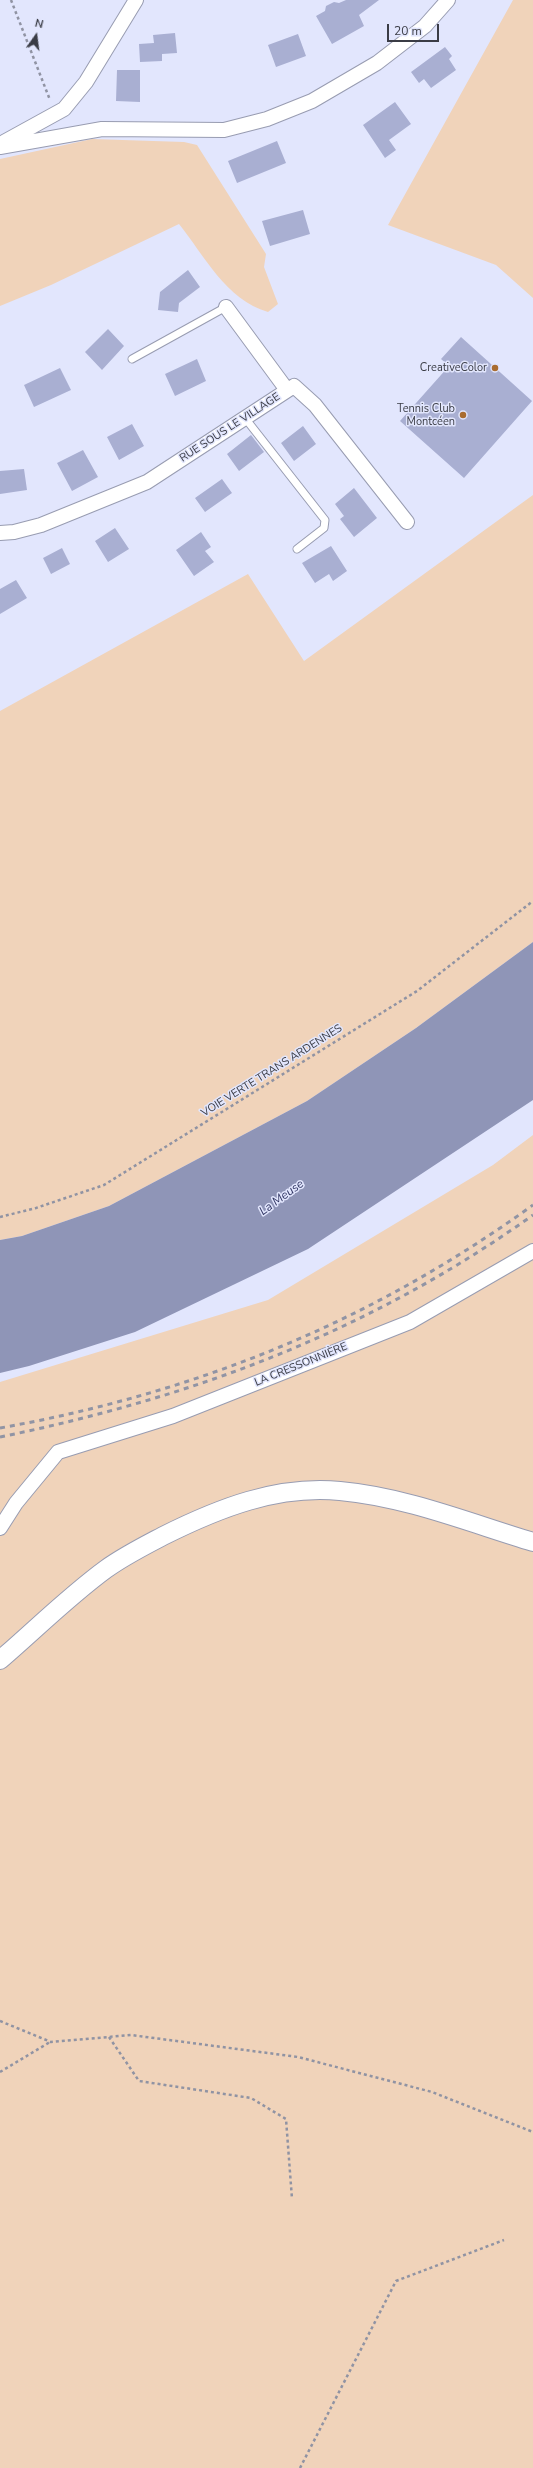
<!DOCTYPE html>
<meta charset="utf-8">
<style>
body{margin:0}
#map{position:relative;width:533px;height:2468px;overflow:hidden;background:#e2e6fd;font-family:"Nunito Sans",sans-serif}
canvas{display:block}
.north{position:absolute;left:16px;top:16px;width:40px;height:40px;-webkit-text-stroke:3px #e2e6fd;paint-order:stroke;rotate:14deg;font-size:11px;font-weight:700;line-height:16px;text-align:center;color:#3a3c45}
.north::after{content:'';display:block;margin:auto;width:14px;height:18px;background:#3a3c45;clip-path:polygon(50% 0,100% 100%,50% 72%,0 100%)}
.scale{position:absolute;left:387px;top:24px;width:52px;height:18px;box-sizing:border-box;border:2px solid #3a3c45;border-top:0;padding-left:5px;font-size:12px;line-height:14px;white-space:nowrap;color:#3a3c45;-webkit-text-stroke:3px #e2e6fd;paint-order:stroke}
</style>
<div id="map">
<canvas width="533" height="2468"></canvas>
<div class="north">N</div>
<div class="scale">20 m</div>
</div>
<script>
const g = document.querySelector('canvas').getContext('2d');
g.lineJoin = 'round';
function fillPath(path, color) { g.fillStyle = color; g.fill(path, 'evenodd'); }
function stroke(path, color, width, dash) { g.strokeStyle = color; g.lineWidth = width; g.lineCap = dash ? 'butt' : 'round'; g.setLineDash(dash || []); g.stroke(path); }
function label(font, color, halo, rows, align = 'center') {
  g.font = font + ' "Nunito Sans",sans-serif'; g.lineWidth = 3; g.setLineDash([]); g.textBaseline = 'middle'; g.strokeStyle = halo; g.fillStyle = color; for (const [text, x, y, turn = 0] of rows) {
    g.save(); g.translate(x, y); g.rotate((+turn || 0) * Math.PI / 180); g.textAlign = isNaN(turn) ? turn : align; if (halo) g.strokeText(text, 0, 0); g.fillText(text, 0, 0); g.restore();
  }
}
const green = new Path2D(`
 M513 0H533V298L496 265 388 225Z
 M92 139 184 142 197 145 266 254 264 267 278 304 268 312C226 300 204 255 179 224L51 285 0 306V159Z
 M533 495V942L416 1028 307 1101 109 1206 22 1236 0 1240V711L248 574 304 661Z
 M533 1135V2468H0V1382L268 1300 493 1165Z`);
const water = new Path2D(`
 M533 942V1100L308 1249 135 1332 29 1366 0 1373V1240L22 1236 109 1206 307 1101 416 1028Z`);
const building = new Path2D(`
 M346 0H379L359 15 364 26 332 44 316 16 325 11 326 6 334 2 339 3Z
 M175 33 177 53 162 54V61L140 62 139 44 154 43 153 35Z
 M298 34 306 56 276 67 268 45Z
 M445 47 452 56 449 59 456 70 431 88 424 79 419 83 411 72Z
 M117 70H140V102L116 101Z
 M395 102 411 124 389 140 396 150 385 158 363 125Z
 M277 141 286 163 237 183 228 161Z
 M303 210 310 234 270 246 262 221Z
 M188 270 200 287 179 303 178 312 158 310 160 292Z
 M108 329 124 346 102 370 85 352Z
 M461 337 532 401 464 478 400 421 449 366 441 359Z
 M197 359 206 381 175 396 165 374Z
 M60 368 71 390 34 407 24 385Z
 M132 424 144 446 119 460 107 437Z
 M303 426 316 444 294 461 281 443Z
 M251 435 264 452 239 471 227 454Z
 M83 450 98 477 72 491 57 463Z
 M24 469 27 490 0 494V471Z
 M222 479 232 493 205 512 195 498Z
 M354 488 377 518 354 537 340 519 344 516 335 504Z
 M115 528 129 549 108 562 95 541Z
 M201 532 211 547 205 551 214 562 194 576 176 550Z
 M331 546 347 571 333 581 329 574 315 583 302 563Z
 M62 548 70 564 51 574 43 558Z
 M16 580 27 598 0 614V589Z`);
const path = new Path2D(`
 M11 0 50 100
 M0 1217 36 1208 104 1185 417 991 533 901
 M0 2021 51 2042 131 2035 298 2057 432 2092 533 2132
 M109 2037 139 2081 251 2098 286 2119 292 2199
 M0 2072 50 2042
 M300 2468 396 2281 504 2240`);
const service = new Path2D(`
 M132 359 226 307
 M245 418 325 520 324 528 297 549`);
const minor = new Path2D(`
 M4 142 64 109 86 82 136 0
 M0 147 102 129 224 130 267 119 312 101 377 63 425 26 448 0
 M226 307 287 390
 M0 533 14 532 41 525 147 482 294 386 315 405 407 522
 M0 1528 16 1503 58 1452 173 1416 410 1322 533 1251`);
const tertiary = new Path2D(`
 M0 1660C35 1630 69 1596 106 1569 124 1556 144 1546 163 1536 219 1508 277 1485 340 1491 406 1497 470 1523 533 1542`);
const rail = new Path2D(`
 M0 1428C196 1393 371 1322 533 1205
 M0 1437C195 1397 370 1331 533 1215`);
const markers = [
 [495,368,4,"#a96c30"],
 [463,415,4,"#a96c30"]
];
const poiNames = [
 ["CreativeColor",487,368],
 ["Tennis Club",455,409],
 ["Montcéen",455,422]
];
const streetNames = [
 ["RUE SOUS LE VILLAGE",230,428,-33],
 ["VOIE VERTE TRANS ARDENNES",272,1071,-32],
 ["LA CRESSONNIÈRE",301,1365,-22]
];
const waterNames = [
 ["La Meuse",282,1198,-36]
];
fillPath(green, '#f0d3ba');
fillPath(water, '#8f95b7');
fillPath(building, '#a9afd2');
stroke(service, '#989cb1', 9);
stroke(minor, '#989cb1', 16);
stroke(tertiary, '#989cb1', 20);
stroke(path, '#9093a3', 2.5, [3, 3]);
stroke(service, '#fff', 7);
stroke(minor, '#fff', 14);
stroke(tertiary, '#fff', 18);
stroke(rail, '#9194a4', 3, [5, 5]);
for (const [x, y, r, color] of markers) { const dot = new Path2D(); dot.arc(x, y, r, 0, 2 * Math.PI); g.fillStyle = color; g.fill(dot); stroke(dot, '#e2e6fd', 1.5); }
label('11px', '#3a3c45', '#e2e6fd', poiNames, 'right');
label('11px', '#3a3c45', '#e2e6fd', streetNames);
label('italic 12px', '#313664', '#e2e6fd', waterNames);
</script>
